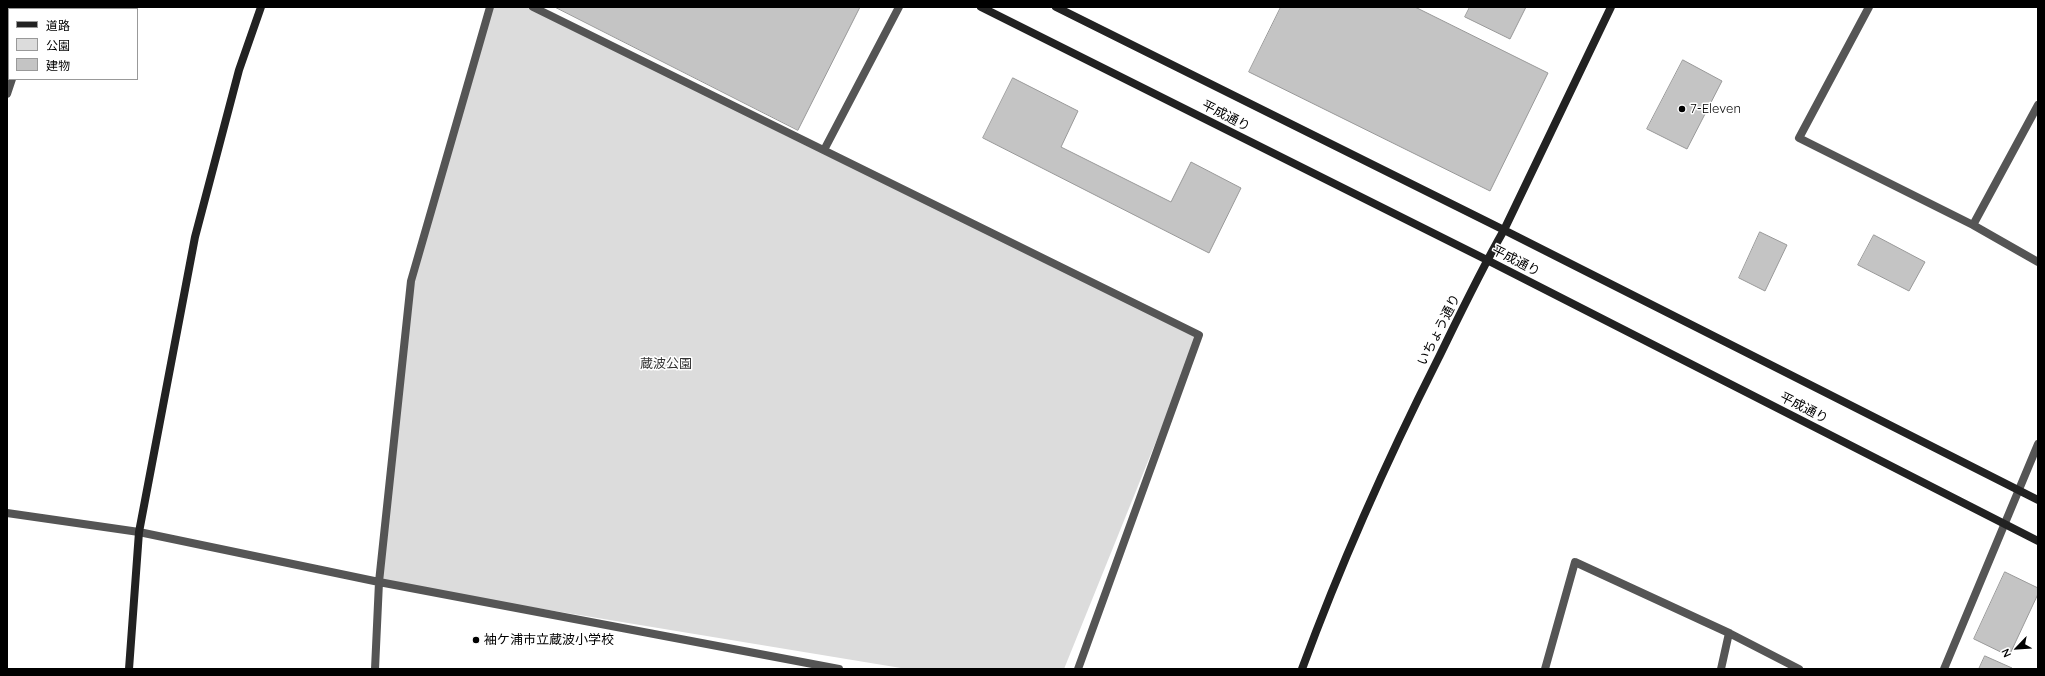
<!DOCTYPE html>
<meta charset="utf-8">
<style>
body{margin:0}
#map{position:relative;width:2045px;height:676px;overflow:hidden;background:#fff;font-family:Quicksand,"Noto Sans JP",sans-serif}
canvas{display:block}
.frame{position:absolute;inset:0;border:8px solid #000;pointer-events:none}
.legend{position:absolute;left:8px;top:8px;width:130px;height:72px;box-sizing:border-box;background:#fff;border:1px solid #999;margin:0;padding:5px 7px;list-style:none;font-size:12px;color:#000}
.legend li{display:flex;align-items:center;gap:8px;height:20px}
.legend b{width:20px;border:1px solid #999}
.north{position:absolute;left:1997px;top:628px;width:40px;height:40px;-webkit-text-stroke:3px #fff;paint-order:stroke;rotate:245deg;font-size:11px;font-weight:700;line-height:16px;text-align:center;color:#000}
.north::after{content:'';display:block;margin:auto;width:14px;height:18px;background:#000;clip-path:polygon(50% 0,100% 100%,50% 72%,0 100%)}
</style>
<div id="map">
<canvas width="2045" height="676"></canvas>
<div class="frame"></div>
<ul class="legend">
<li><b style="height:5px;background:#222"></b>道路</li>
<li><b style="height:11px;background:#dcdcdc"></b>公園</li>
<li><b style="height:11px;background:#c4c4c4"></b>建物</li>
</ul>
<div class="north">N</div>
</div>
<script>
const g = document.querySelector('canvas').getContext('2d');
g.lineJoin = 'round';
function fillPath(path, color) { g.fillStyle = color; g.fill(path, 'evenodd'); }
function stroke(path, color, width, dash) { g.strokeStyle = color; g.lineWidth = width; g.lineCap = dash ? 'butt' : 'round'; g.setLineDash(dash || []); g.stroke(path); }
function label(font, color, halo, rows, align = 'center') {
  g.font = font + ' Quicksand,"Noto Sans JP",sans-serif'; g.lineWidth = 3; g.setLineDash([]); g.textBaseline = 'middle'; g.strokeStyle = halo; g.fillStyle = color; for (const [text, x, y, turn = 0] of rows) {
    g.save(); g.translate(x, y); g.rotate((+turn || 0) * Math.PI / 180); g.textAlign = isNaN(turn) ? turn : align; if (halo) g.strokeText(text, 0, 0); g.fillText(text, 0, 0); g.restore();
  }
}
const green = new Path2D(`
 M490 7H533L1199 335 1064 669H907L379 582 411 281Z`);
const building = new Path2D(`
 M555 7H860L798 130Z
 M1281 7H1415L1548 73 1490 191 1249 72Z
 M1470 7H1526L1510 39 1465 17Z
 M1683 60 1722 81 1687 149 1647 129Z
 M1013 78 1078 111 1061 147 1171 202 1191 162 1241 188 1209 253 983 138Z
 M1760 232 1787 245 1765 291 1739 278Z
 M1874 235 1925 262 1909 291 1858 265Z
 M2005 572 2038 588V594L2009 656 1974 639Z
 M1985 656 2012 668V669H1979Z`);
const street = new Path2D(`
 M533 7 1199 335 1078 669
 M1869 7 1799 138 1973 225 2038 262
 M36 9 37 7
 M7 94 12 79
 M824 150 899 7
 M1973 225 2038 105
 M7 513 139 532 379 582 839 669
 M375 669 379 582 411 281 490 7
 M1545 669 1575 562 1729 633 1799 669
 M1721 669 1729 633
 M1944 669 2038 444`);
const secondary = new Path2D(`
 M981 7 1487 260 2038 541
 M1056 7 1504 230 2038 500
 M129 669 139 532 195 237 239 70 261 7
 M1302 669C1341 563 1387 460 1438 359 1459 316 1480 272 1504 230L1611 7`);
const markers = [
 [1682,109,4,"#000"],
 [476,640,4,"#000"]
];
const poiNames = [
 ["7-Eleven",1690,109],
 ["袖ケ浦市立蔵波小学校",484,640]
];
const streetNames = [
 ["平成通り",1226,116,27],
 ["平成通り",1516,261,27],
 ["いちょう通り",1439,330,-63],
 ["平成通り",1804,408,27]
];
const parkNames = [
 ["蔵波公園",666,364]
];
fillPath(green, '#dcdcdc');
fillPath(building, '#c4c4c4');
stroke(building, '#999', 1);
stroke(street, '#555', 8);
stroke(secondary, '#222', 8);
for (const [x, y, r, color] of markers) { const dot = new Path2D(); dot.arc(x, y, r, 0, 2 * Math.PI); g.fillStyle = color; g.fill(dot); stroke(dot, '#fff', 1.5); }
label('13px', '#000', '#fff', poiNames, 'left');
label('13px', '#000', '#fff', streetNames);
label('13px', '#333', '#fff', parkNames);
</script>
